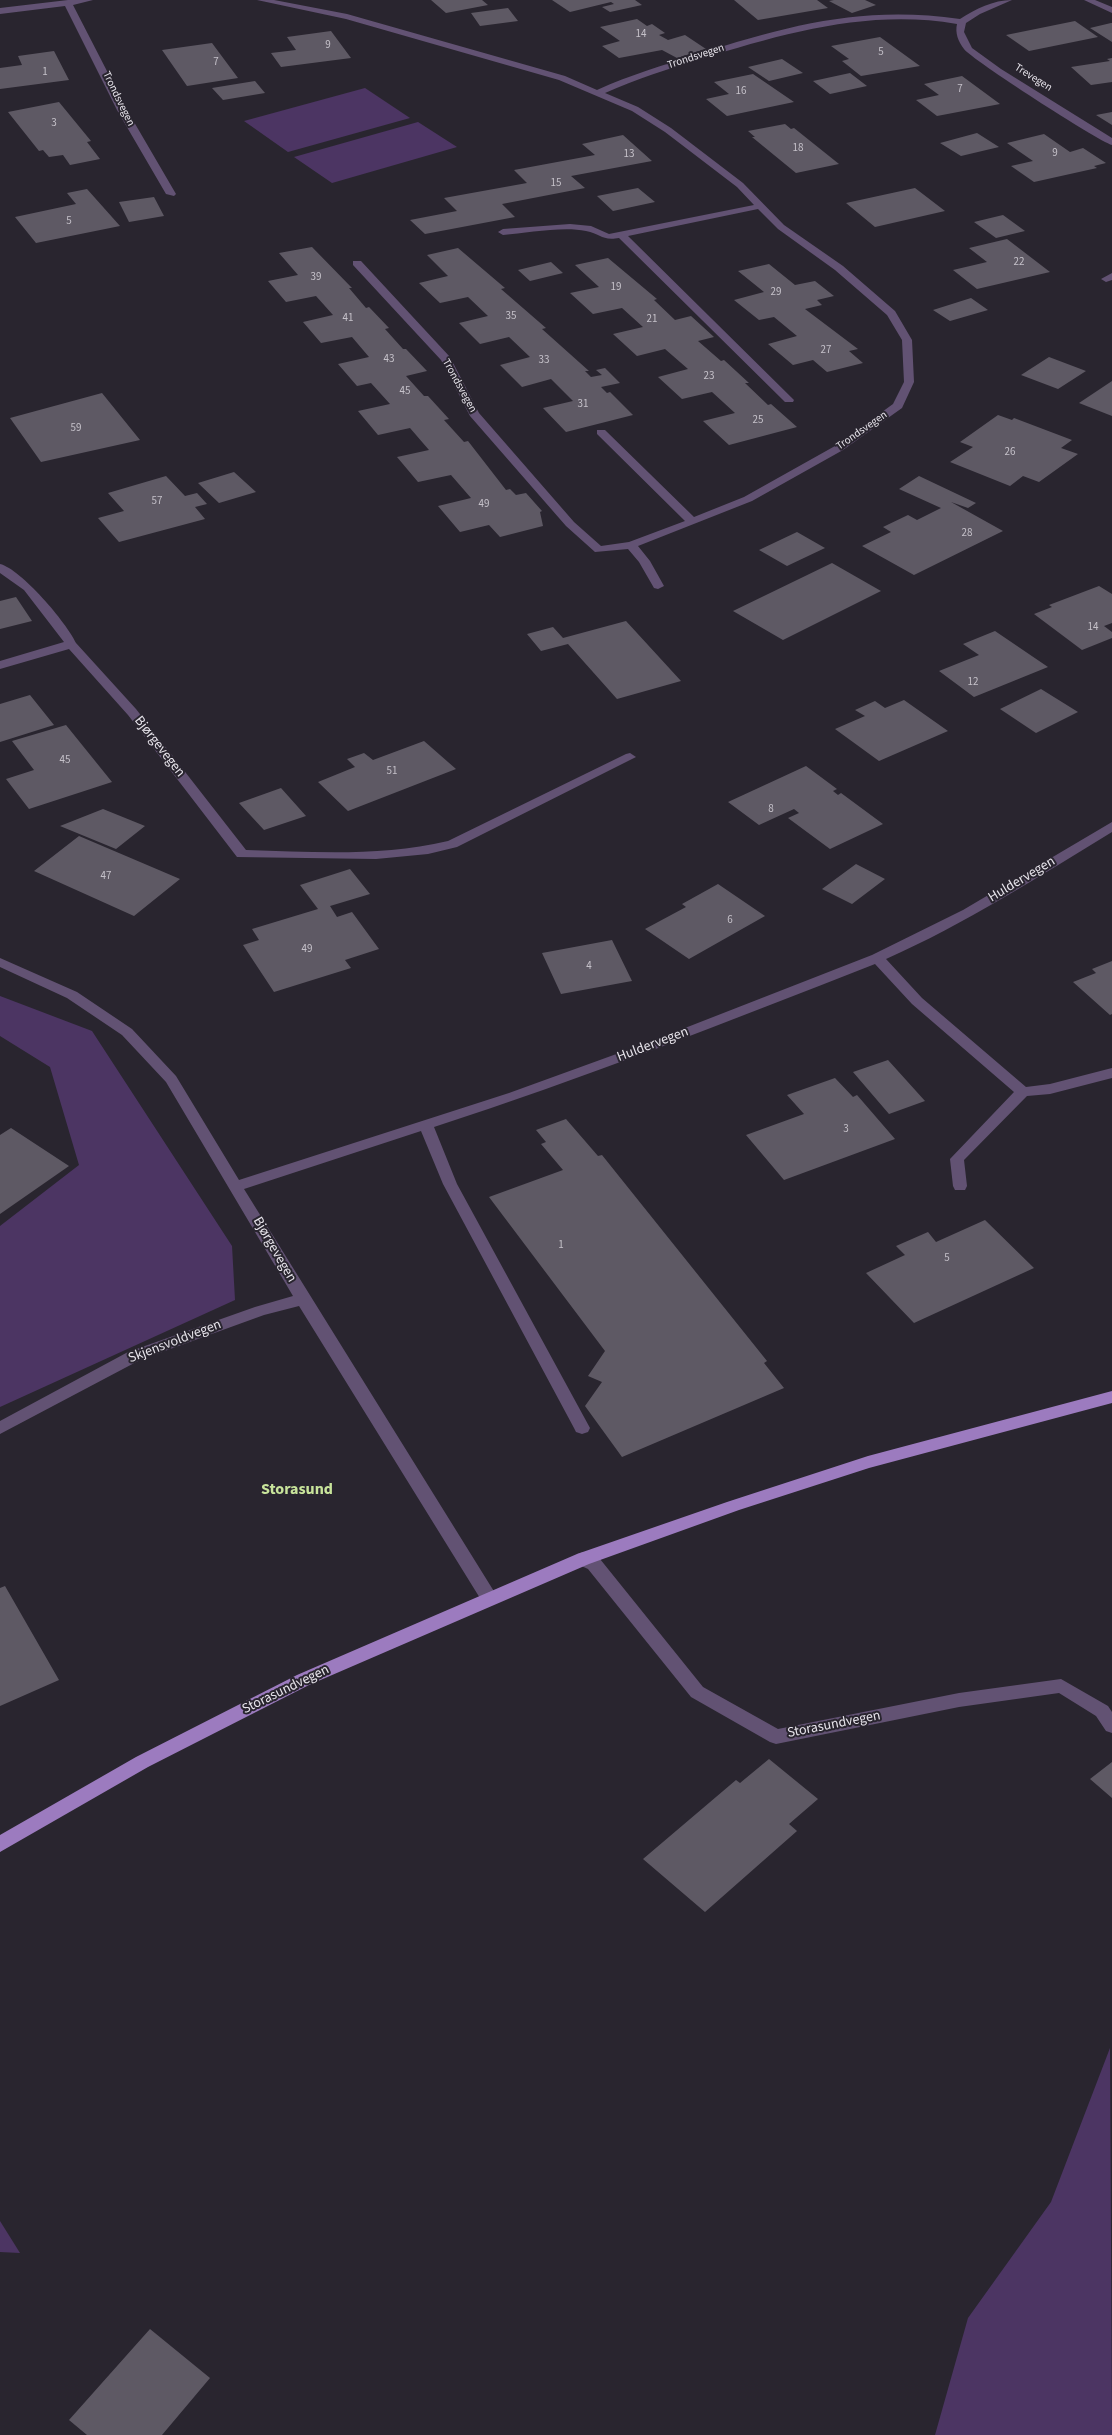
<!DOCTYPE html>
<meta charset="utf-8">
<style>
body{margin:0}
canvas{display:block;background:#29252f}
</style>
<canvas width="1112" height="2435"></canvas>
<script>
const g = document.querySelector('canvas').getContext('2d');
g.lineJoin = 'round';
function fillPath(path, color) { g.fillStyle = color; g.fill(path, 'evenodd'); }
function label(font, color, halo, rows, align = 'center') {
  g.font = font + ' "Source Sans 3",sans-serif'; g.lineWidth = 4; g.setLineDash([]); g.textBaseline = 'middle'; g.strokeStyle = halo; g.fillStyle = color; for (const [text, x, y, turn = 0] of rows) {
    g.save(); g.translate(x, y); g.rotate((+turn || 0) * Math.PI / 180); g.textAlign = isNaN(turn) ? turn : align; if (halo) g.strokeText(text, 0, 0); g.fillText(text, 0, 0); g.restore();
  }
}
const green = new Path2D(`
 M365 88 410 118 288 152 244 121Z
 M418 122 457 147 332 183 294 157Z
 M0 996 92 1031 232 1246 235 1300 0 1407V1226L79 1165 50 1067 0 1036Z
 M1110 2048 1112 2435H935L968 2318 1051 2202Z
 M0 2221 20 2253 0 2252Z`);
const building = new Path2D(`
 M431 0H482L488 5 446 13Z
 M552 0H635L642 5 610 12 602 7 614 4 611 2 570 12Z
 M734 0H817L828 8 758 20Z
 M834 0H865L876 5 852 13 829 1Z
 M508 8 518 21 480 26 471 13Z
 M637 19 647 26 652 24 665 33 659 35 668 40 685 35 706 49 677 58 662 50 619 58 602 46 620 41 600 27Z
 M1075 21 1098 37 1029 51 1006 35Z
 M1112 23V42L1090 28 1111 23Z
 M331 31 351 58 281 67 271 53 296 50 287 37Z
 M880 37 920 66 861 76 842 61 849 59 831 46Z
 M212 43 238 78 187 86 162 50Z
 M54 51 69 80 0 89V68L22 65 18 56Z
 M1112 58V82L1091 85 1071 67 1110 61 1107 59Z
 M782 59 803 73 769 81 748 67Z
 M850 73 867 86 830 94 813 81Z
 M753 74 794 102 727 116 706 99 729 94 714 82Z
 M962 76 1000 104 937 116 916 100 939 95 924 84Z
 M255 81 265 93 223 100 212 88Z
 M59 102 91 141 87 142 100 159 70 165 63 155 49 157 43 150 39 151 8 112Z
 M1112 112V125L1096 115Z
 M785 124 791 129 794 128 839 164 796 173 752 137H755L748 131Z
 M977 133 999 147 961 156 940 143Z
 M1044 134 1070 152 1083 148 1106 163 1094 166 1097 168 1034 182 1011 166 1033 161 1007 143Z
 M623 135 652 161 571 176 585 188 502 204 515 217 425 234 410 220 457 211 444 198 527 183 514 170 595 155 582 144Z
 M638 188 655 202 613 211 597 196Z
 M915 188 945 211 875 227 846 203Z
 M87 189 120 226 36 243 15 217 76 204 67 193Z
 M154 197 164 216 129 222 119 202Z
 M1003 215 1025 231 996 238 974 222Z
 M1007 239 1050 272 977 289 953 270 987 262 969 248Z
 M312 247 352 288H349L366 308 369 307 389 328 385 329 403 349H406L427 371 406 376 424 396H428L449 419 444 420 464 442 468 441 506 490 510 489 516 495 526 493 542 511 540 512 543 526 500 537 489 525 460 532 438 506 471 498 451 475 418 482 397 457 429 450 410 428 378 435 358 411 390 404 371 383 357 386 338 364 369 357 352 337 321 343 303 322 333 315 316 296 286 302 268 281 298 275 279 253Z
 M458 248 505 288 501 289 546 328 542 329 589 371H585L591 377 602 375 596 370 605 368 620 383 601 387 607 393 610 392 633 415 566 432 543 408 573 401 551 379 522 387 500 365 530 357 509 337 480 344 459 323 488 316 468 297 440 303 419 283 448 276 427 255Z
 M608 258 657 299 654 300 675 320 691 316 714 337 698 341 721 361 724 360 749 383H745L768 405 771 404 797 427 729 445 703 421 735 413 712 392 682 399 658 377 688 369 665 349 637 356 613 334 643 327 622 308 593 314 570 293 599 287 575 265Z
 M551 262 563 273 530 281 518 270Z
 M769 264 795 285 815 281 834 296 817 300 822 305 805 309 858 349 849 351 863 363 827 372 813 360 793 365 768 344 797 336 774 317 759 320 734 300 764 292 738 271Z
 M971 298 988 310 950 321 933 310Z
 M1049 357 1086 371 1058 389 1021 375Z
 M1112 381V416L1079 403Z
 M102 393 140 440 41 462 10 418Z
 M998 415 1012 420 1014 418 1072 440 1061 448 1078 454 1039 482 1023 476 1010 486 950 462 973 447 960 442Z
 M234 472 256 492 219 503 198 483Z
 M166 476 185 496 197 493 207 504 195 507 205 519 119 542 98 518 124 511 108 493Z
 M919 476 976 503 968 508 951 502 1003 531 914 575 862 546 891 532 883 527 908 515 917 520 941 508 899 489Z
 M797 532 825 548 787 566 759 550Z
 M832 563 881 591 783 640 733 611Z
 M1099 586 1112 594V623L1104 626 1112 632V638L1082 650 1034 614 1052 607 1049 605Z
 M16 597 32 621 0 629V601Z
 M626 621 681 681 617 699 568 644 541 651 527 634 553 627 563 638Z
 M995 631 1048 667 974 697 939 671 979 655 963 644Z
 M1041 689 1078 712 1036 733 1000 709Z
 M30 695 54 725 0 742V704Z
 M904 700 948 731 879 761 835 729 865 716 855 710 875 701 885 708Z
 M66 725 112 782 29 809 6 779 34 770 12 741Z
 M424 741 456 769 348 811 318 782 355 767 347 759 364 753 373 760Z
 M806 766 837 789 833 791 838 795 841 793 883 824 830 849 788 818 799 813 794 809 759 825 728 802Z
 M281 788 306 816 264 830 239 803Z
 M103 809 145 826 116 849 60 826Z
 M79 836 180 879 134 916 34 871Z
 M856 864 885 879 852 904 822 889Z
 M350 869 370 894 330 906 337 917 352 912 379 949 345 960 351 968 274 992 243 945 259 940 252 929 318 909 300 885Z
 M718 884 765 916 689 959 645 929 686 907 682 904Z
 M612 940 632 981 561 994 542 953Z
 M1112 961V1014L1110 1015 1073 982 1096 973 1092 969Z
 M888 1060 925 1101 889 1114 853 1072Z
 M835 1078 853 1097 857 1095 895 1139 784 1180 746 1135 804 1114 787 1095Z
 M566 1119 598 1156 602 1155 767 1361 764 1363 784 1388 622 1457 585 1406 602 1382 588 1376 605 1351 489 1197 563 1170 541 1144 546 1142 536 1130Z
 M11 1128 69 1166 0 1214V1135Z
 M985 1220 1034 1268 914 1323 866 1273 905 1255 896 1246 928 1232 936 1242Z
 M5 1586 59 1680 0 1706V1588Z
 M769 1759 818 1799 789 1824 797 1831 705 1912 643 1859 736 1780 740 1783Z
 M1112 1762V1798L1090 1779Z
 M150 2329 210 2378 162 2435H87L69 2420Z`);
const minor = new Path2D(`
 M68 0H93L73 5 127 110 176 194 174 196 166 194 117 110 65 6 0 14V8Z
 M257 0H274L347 14 565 76 597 90C630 75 664 65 698 54 789 25 864 5 960 19 976 9 993 0 1012 0L980 14 966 23 964 32 972 48 1001 69 1112 138V145C1098 141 971 59 964 49 958 41 955 33 957 24 869 9 785 33 701 59 668 69 636 79 605 93L638 107 671 128 743 183 784 225 843 266 895 311 912 340 914 382 902 408 843 450 752 501 638 546 650 561 664 586 658 589 654 588 639 562 628 549 595 552 566 526 470 416 441 360 353 265V261H361L450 357 479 413 574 522 601 546 629 542 685 521 597 434V430H605L694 517 744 497 835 446 893 404 904 382 902 340 887 315 835 270 778 229 758 209 628 236 794 400 793 402H785L619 238C602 241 601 234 586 231 563 226 527 233 503 235L498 232 503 229 570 224 591 226 609 234 754 205 737 187 665 132 632 111 559 80 346 19Z
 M1084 0H1095L1112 7V13Z
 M1112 273V280L1106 282 1101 279Z
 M0 564C21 569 67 623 76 643L136 709 246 850C313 852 381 857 448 841L626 754 630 753 636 757 457 847 428 854 376 859 237 857 128 715 69 649 0 669V661L64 642 24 590 0 573Z
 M1112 822V832C1038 877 965 924 886 959L922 998 1026 1087 1050 1084 1112 1068V1078L1050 1094 1027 1096 964 1160 967 1186 965 1190H955L953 1186 950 1159 1014 1092 912 1004 875 964C729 1021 583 1079 434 1127L457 1184 590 1428 588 1432 582 1434 576 1432 574 1428 443 1184 421 1131 244 1189 495 1593 498 1598 495 1603 489 1605 483 1603 299 1306 264 1315 140 1360 0 1434V1421L128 1352 255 1307 293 1296 166 1082 122 1035 67 998 0 967V958L77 992 132 1029 176 1076 239 1180 509 1093 644 1044 872 955 963 910Z
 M583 1552 600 1559 703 1687 778 1729 959 1693 1061 1679 1108 1706 1112 1712V1733L1106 1731 1096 1716 1059 1693 959 1707 776 1744 770 1742 691 1697 588 1569 577 1564 575 1559 577 1554Z`);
const major = new Path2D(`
 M1112 1391V1403L869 1468 739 1510 589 1564 309 1685 148 1767 0 1852V1835L136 1757 297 1675 577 1554 727 1502 868 1456Z`);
const numberNames = [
 ["14",641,35],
 ["9",328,46],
 ["5",881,53],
 ["7",216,63],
 ["1",45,73],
 ["7",960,90],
 ["16",741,92],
 ["3",54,124],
 ["18",798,149],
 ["9",1055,154],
 ["13",629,155],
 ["15",556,184],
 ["5",69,222],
 ["22",1019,263],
 ["39",316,278],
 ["19",616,288],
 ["29",776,293],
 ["35",511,317],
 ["41",348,319],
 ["21",652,320],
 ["27",826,351],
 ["43",389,360],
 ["33",544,361],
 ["23",709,377],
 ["45",405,392],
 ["31",583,405],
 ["25",758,421],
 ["59",76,429],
 ["26",1010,453],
 ["57",157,502],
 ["49",484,505],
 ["28",967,534],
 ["14",1093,628],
 ["12",973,683],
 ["45",65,761],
 ["51",392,772],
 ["8",771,810],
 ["47",106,877],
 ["6",730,921],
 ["49",307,950],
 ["4",589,967],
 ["3",846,1130],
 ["1",561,1246],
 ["5",947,1259]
];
const farStreetnames = [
 ["Trondsvegen",696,57,-18],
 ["Trevegen",1033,78,32],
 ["Trondsvegen",118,99,64],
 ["Trondsvegen",459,386,61],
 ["Trondsvegen",862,431,-35]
];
const streetNames = [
 ["Bjørgevegen",159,747,52],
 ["Huldervegen",1022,880,-31],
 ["Huldervegen",653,1045,-21],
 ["Bjørgevegen",274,1250,60],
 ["Skjensvoldvegen",175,1342,-21],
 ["Storasundvegen",286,1690,-26],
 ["Storasundvegen",834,1725,-11]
];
const quarterNames = [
 ["Storasund",297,1490]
];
fillPath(green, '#4c3563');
fillPath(building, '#5e5964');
fillPath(minor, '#625273');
fillPath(major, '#9c7bbf');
label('11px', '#c5c1c9', null, numberNames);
label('11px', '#e7e4eb', '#29252f', farStreetnames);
label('14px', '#e7e4eb', '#29252f', streetNames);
label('bold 16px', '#c8e49b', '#29252f', quarterNames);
</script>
